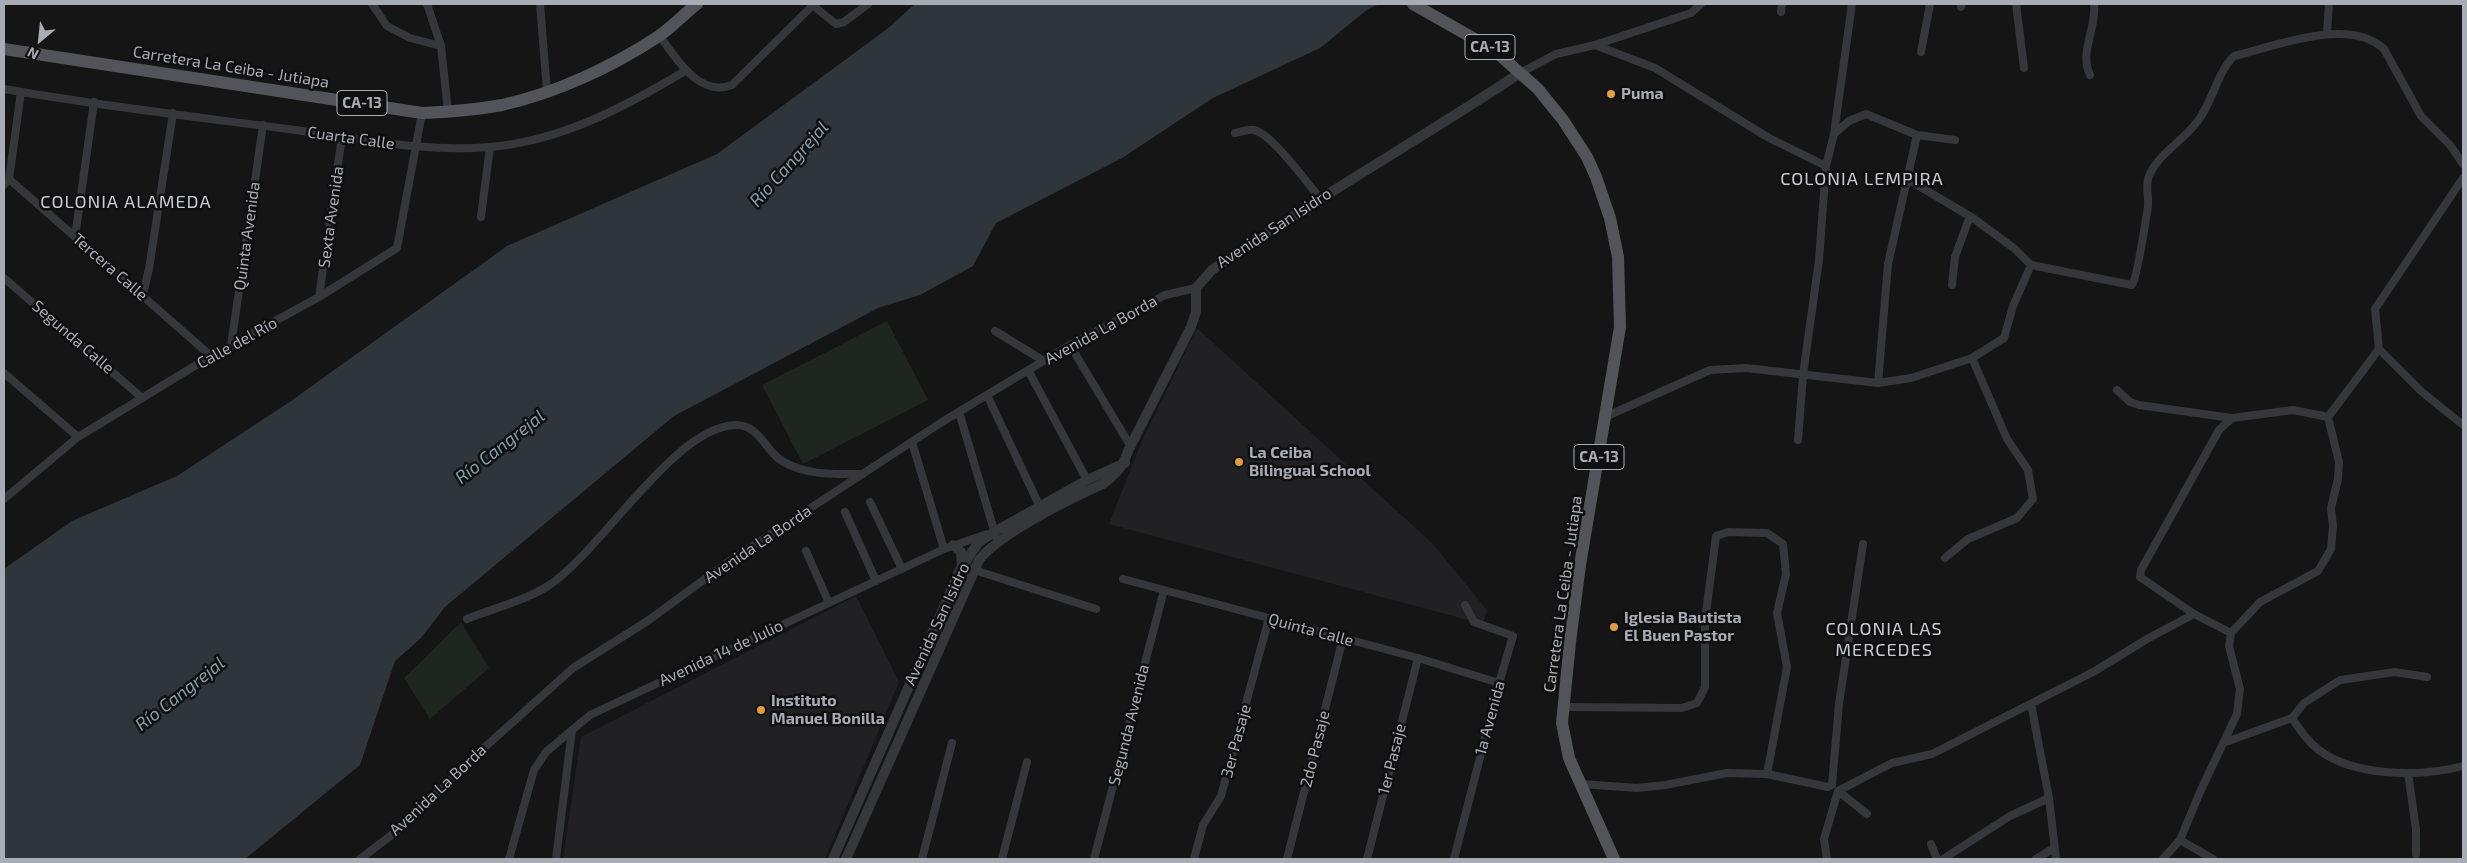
<!DOCTYPE html>
<meta charset="utf-8">
<style>
body{margin:0}
#map{position:relative;width:2467px;height:863px;overflow:hidden;background:#151516;font-family:"Exo 2",sans-serif}
canvas{display:block}
.frame{position:absolute;inset:0;border:5px solid #a8adb5;pointer-events:none}
.north{position:absolute;left:15px;top:15px;width:50px;height:50px;-webkit-text-stroke:4px #101011;paint-order:stroke;rotate:208deg;font-size:14px;font-weight:700;line-height:20px;text-align:center;color:#a8adb5}
.north::after{content:'';display:block;margin:auto;width:18px;height:22px;background:#a8adb5;clip-path:polygon(50% 0,100% 100%,50% 72%,0 100%)}
</style>
<div id="map">
<canvas width="2467" height="863"></canvas>
<div class="frame"></div>
<div class="north">N</div>
</div>
<script>
const g = document.querySelector('canvas').getContext('2d');
g.lineJoin = 'round';
function fillPath(path, color) { g.fillStyle = color; g.fill(path, 'evenodd'); }
function stroke(path, color, width, dash) { g.strokeStyle = color; g.lineWidth = width; g.lineCap = dash ? 'butt' : 'round'; g.setLineDash(dash || []); g.stroke(path); }
function label(font, color, halo, rows, align = 'center') {
  g.font = font + ' "Exo 2",sans-serif'; g.lineWidth = 5; g.setLineDash([]); g.textBaseline = 'middle'; g.strokeStyle = halo; g.fillStyle = color; for (const [text, x, y, turn = 0] of rows) {
    g.save(); g.translate(x, y); g.rotate((+turn || 0) * Math.PI / 180); g.textAlign = isNaN(turn) ? turn : align; if (halo) g.strokeText(text, 0, 0); g.fillText(text, 0, 0); g.restore();
  }
}
const built = new Path2D(`
 M1197 328 1433 544 1487 610 1483 624 1109 524 1141 443Z
 M856 596 899 682 825 859H563L581 737Z`);
const green = new Path2D(`
 M887 321 928 400 803 464 762 385Z
 M461 622 489 668 430 719 404 678Z`);
const water = new Path2D(`
 M915 4H1380L1368 9 1320 48 1213 98 1122 158 996 223 973 266 920 295 878 308 674 416 445 607 421 638 395 661 360 765 245 859H4V569L72 521 177 476 291 401 507 246 717 154 887 29Z`);
const minor = new Path2D(`
 M372 4 387 26 410 38 441 46
 M427 4 441 46 448 112
 M540 4 547 91
 M811 4 836 24 844 22 868 4
 M2016 4 2024 68
 M1961 7 1962 4
 M1781 12 1782 4
 M2327 33 2329 4
 M659 35C675 57 699 98 732 85L812 6
 M1595 45 1655 68 1769 138 1826 166
 M1921 52 1930 4
 M1520 73 1556 54 1595 45 1691 13 1701 4
 M2090 75C2079 51 2097 28 2094 4
 M4 89C100 106 198 117 295 130 359 138 425 153 490 147 561 141 625 107 685 71
 M1235 133C1240 132 1249 129 1254 130 1272 134 1307 183 1320 198
 M1834 134 1849 121 1866 114 1917 135 1955 140
 M9 179 211 356
 M1907 179 1973 218 2015 249 2031 265 2132 285C2137 278 2146 219 2148 206 2149 197 2145 185 2149 176 2158 154 2183 141 2197 122 2213 102 2216 74 2234 56 2276 46 2349 16 2384 49L2421 116 2450 145 2463 164
 M4 185 9 179 21 92
 M481 217 490 147
 M75 237 94 102
 M4 278 141 397
 M1952 285 1955 257 1970 216
 M143 294 149 269 173 113
 M319 297 342 136
 M995 331 1044 361
 M1070 345 1131 447
 M231 346 263 125
 M2379 349 2422 392 2463 425
 M1028 370 1087 480
 M4 373 78 437
 M1878 383 1888 264 1917 135
 M2117 390 2130 402 2139 405 2232 418 2293 410 2328 417
 M987 395 1040 507
 M959 412 996 537
 M1607 416 1710 370 1746 368 1878 383 1911 378 1972 358 2004 338 2013 306 2031 265
 M1798 440 1803 375 1819 260 1826 166 1834 134 1852 4
 M912 442 944 549
 M4 499 78 437 211 356 319 297 397 248 422 113
 M870 502 902 569
 M845 512 876 581
 M806 551 829 603
 M1945 558 1968 539 2017 518 2033 499 2028 470 2007 439 1972 358
 M962 566 1096 609
 M1123 579 1418 658 1499 683
 M467 619C494 608 524 601 548 586 601 552 674 426 736 425 760 425 765 451 782 461 807 476 835 474 863 474
 M2231 633 2194 614 2140 577 2141 570 2219 430 2232 418
 M2031 704 2049 798 2056 859
 M1564 707 1682 708 1697 703 1705 687V620L1716 536 1728 532 1767 533 1783 544 1786 574 1777 613 1787 667 1767 774
 M2292 718C2300 730 2307 741 2319 750 2354 777 2422 777 2463 766
 M2223 743 2292 718 2304 703 2340 680 2395 672 2427 677
 M2408 773 2416 829V854
 M1581 784 1637 788 1665 785 1727 773 1767 774 1828 787 1832 785 1839 704 1863 544
 M1838 791 1867 814
 M2180 840 2213 859
 M1931 844 1937 859
 M360 859 402 827 475 756 573 668 646 622 731 560 942 422 1070 345 1165 295 1196 288
 M509 859 534 770 546 752 590 715 944 549 987 534
 M556 859 572 730
 M922 859 952 743
 M1002 859 1027 762
 M1094 859 1164 590
 M1194 859 1203 825 1221 796 1269 618
 M1287 859 1343 638
 M1367 859 1418 658
 M1454 859 1499 683 1513 636 1474 622 1465 605
 M1827 859 1824 839 1838 791 1892 763 1932 754 2095 671 2147 639 2194 614
 M1943 859 2010 816 2049 798
 M2036 859 2054 848
 M2163 859 2180 840 2200 792 2237 714 2240 689 2229 646 2231 633 2260 602 2318 571 2331 549 2333 526 2331 508 2338 479 2339 462 2328 417 2379 349 2375 309 2463 178`);
const tertiary = new Path2D(`
 M953 545 961 552 962 566
 M833 859 960 570 978 543 994 532 1087 480 1125 463
 M846 859 979 560C999 534 1071 498 1103 484 1116 474 1123 467 1128 451L1191 327 1196 312V288L1212 270C1312 200 1418 141 1520 73`);
const primary = new Path2D(`
 M1413 4 1494 50 1538 89 1563 120 1587 157 1596 177 1610 218 1618 257 1620 327 1580 565 1570 642 1562 723 1569 758 1614 859
 M4 49 422 113C449 112 475 110 502 105 556 93 612 67 659 36 672 27 684 14 697 4`);
const markers = [
 [1611,94,5,"#e09d42"],
 [1239,462,5,"#e09d42"],
 [1614,627,5,"#e09d42"],
 [761,710,5,"#e09d42"]
];
const shields = [
 [1490,47,50],
 [362,103,50],
 [1599,457,50]
];
const shieldNames = [
 ["CA-13",1490,47],
 ["CA-13",362,103],
 ["CA-13",1599,457]
];
const streetNames = [
 ["Carretera La Ceiba - Jutiapa",231,67,9],
 ["Cuarta Calle",351,138,8],
 ["Sexta Avenida",331,217,-82],
 ["Avenida San Isidro",1274,228,-33],
 ["Quinta Avenida",247,236,-82],
 ["Tercera Calle",110,267,41],
 ["Avenida La Borda",1101,330,-29],
 ["Segunda Calle",73,337,41],
 ["Calle del Río",237,343,-29],
 ["Avenida La Borda",758,544,-34],
 ["Carretera La Ceiba - Jutiapa",1563,594,-82],
 ["Avenida San Isidro",937,624,-65],
 ["Quinta Calle",1311,630,15],
 ["Avenida 14 de Julio",721,653,-25],
 ["1a Avenida",1490,718,-75],
 ["Segunda Avenida",1129,725,-76],
 ["3er Pasaje",1236,741,-75],
 ["2do Pasaje",1315,749,-76],
 ["1er Pasaje",1392,759,-76],
 ["Avenida La Borda",438,790,-43]
];
const poiNames = [
 ["Puma",1621,94],
 ["La Ceiba",1249,453],
 ["Bilingual School",1249,471],
 ["Iglesia Bautista",1624,618],
 ["El Buen Pastor",1624,636],
 ["Instituto",771,701],
 ["Manuel Bonilla",771,719]
];
const waterNames = [
 ["Río Cangrejal",789,164,-48],
 ["Río Cangrejal",500,447,-38],
 ["Río Cangrejal",180,694,-38]
];
const neighbourhoodNames = [
 ["COLONIA LEMPIRA",1862,179],
 ["COLONIA ALAMEDA",126,202],
 ["COLONIA LAS",1884,629],
 ["MERCEDES",1884,650]
];
fillPath(built, '#212123');
fillPath(green, '#1f261f');
fillPath(water, '#2e363b');
stroke(minor, '#36373b', 8);
stroke(tertiary, '#36373b', 10);
stroke(primary, '#525459', 12);
for (const [x, y, r, color] of markers) { const dot = new Path2D(); dot.arc(x, y, r, 0, 2 * Math.PI); g.fillStyle = color; g.fill(dot); stroke(dot, '#101011', 2); }
for (const [x, y, w] of shields) { const box = new Path2D(); box.roundRect(x - w / 2, y - 12.5, w, 25, 4); g.fillStyle = '#101011'; g.fill(box); stroke(box, '#a8adb5', 1); }
label('bold 15px', '#a8adb5', null, shieldNames);
label('16px', '#a8adb5', '#101011', streetNames);
label('bold 16px', '#a8adb5', '#101011', poiNames, 'left');
label('italic 18px', '#829dad', '#101011', waterNames);
g.letterSpacing = '1px';
label('18px', '#c8cbd1', '#101011', neighbourhoodNames);
g.letterSpacing = '0px';
</script>
